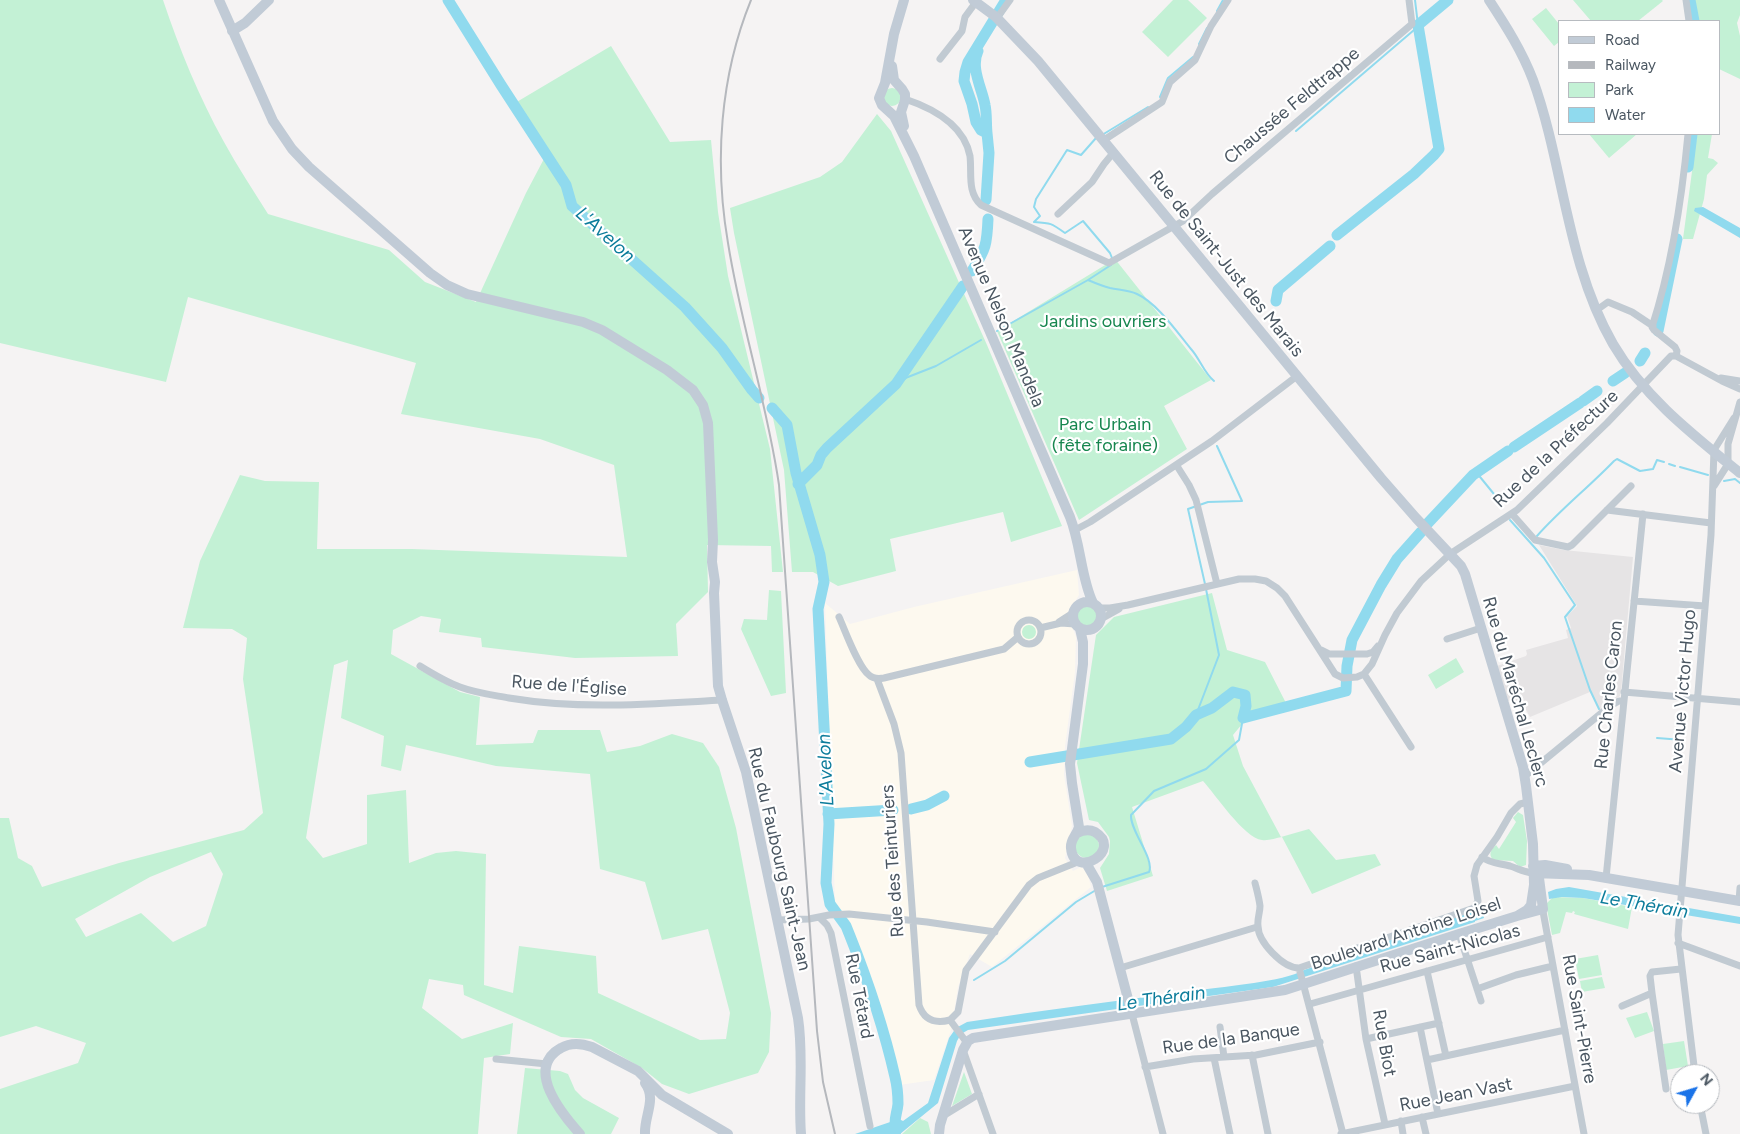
<!DOCTYPE html>
<meta charset="utf-8">
<style>
body{margin:0}
#map{position:relative;width:1740px;height:1134px;overflow:hidden;background:#f5f3f3;font-family:Figtree,sans-serif}
canvas{display:block}
.legend{position:absolute;left:1558px;top:20px;width:162px;height:115px;box-sizing:border-box;background:#fff;border:1px solid #b7bbc0;margin:0;padding:6px 9px;list-style:none;font-size:15px;color:#4a5661}
.legend li{display:flex;align-items:center;gap:10px;height:25px}
.legend b{width:25px;border:1px solid #b7bbc0}
.north{position:absolute;left:1670px;top:1064px;width:50px;height:50px;box-sizing:border-box;background:#fff;border:1px solid #b7bbc0;border-radius:50%;rotate:51deg;font-size:14px;font-weight:700;line-height:20px;text-align:center;color:#4a5661}
.north::after{content:'';display:block;margin:auto;width:18px;height:22px;background:#1a73e8;clip-path:polygon(50% 0,100% 100%,50% 72%,0 100%)}
</style>
<div id="map">
<canvas width="1740" height="1134"></canvas>
<ul class="legend">
<li><b style="height:6px;background:#c1cbd6"></b>Road</li>
<li><b style="height:6px;background:#b5b8bd"></b>Railway</li>
<li><b style="height:14px;background:#c3f1d5"></b>Park</li>
<li><b style="height:14px;background:#90daee"></b>Water</li>
</ul>
<div class="north">N</div>
</div>
<script>
const g = document.querySelector('canvas').getContext('2d');
g.lineJoin = 'round';
function fillPath(path, color) { g.fillStyle = color; g.fill(path, 'evenodd'); }
function stroke(path, color, width, dash) { g.strokeStyle = color; g.lineWidth = width; g.lineCap = dash ? 'butt' : 'round'; g.setLineDash(dash || []); g.stroke(path); }
function label(font, color, halo, rows, align = 'center') {
  g.font = font + ' Figtree,sans-serif'; g.lineWidth = 4.5; g.setLineDash([]); g.textBaseline = 'middle'; g.strokeStyle = halo; g.fillStyle = color; for (const [text, x, y, turn = 0] of rows) {
    g.save(); g.translate(x, y); g.rotate((+turn || 0) * Math.PI / 180); g.textAlign = isNaN(turn) ? turn : align; if (halo) g.strokeText(text, 0, 0); g.fillText(text, 0, 0); g.restore();
  }
}
const commercial = new Path2D(`
 M1077 570 1079 595 1067 614 1076 637 1075 672 1065 746 1064 775 1072 826 1065 858 1073 871 1081 867 1087 871 1091 887 992 967 970 954 958 987 951 1030 934 1080 899 1085 853 939 835 902 825 603 850 624 914 607Z`);
const education = new Path2D(`
 M1539 545 1564 550 1633 557 1621 692 1620 696 1600 711 1590 692 1530 717 1524 706 1517 708 1514 699 1508 701 1497 666 1526 656 1527 654 1526 650 1568 638 1566 630 1571 628 1567 616 1577 606Z`);
const green = new Path2D(`
 M0 0H163C179 48 199 97 224 142 237 166 253 190 268 214L389 250 425 282 476 302 526 193 546 155 515 103 611 46 670 142 711 140 718 212 728 276 770 449 783 572H772L771 546 707 545 708 592 676 624 678 656 575 658 482 647 481 638 439 632 441 619 421 616 393 630 391 654 460 692 480 697 476 745 533 743 538 730H600L607 752 640 746 672 734 703 743 719 767 736 828 771 1013 769 1052 758 1073 689 1094 662 1084 642 1068 591 1039 561 1037 464 995 463 985 429 979 422 1008 462 1039 513 1023 510 1054 484 1058 478 1134H0V1089L78 1063 86 1043 36 1026 0 1037V818H9L18 858 32 866 42 887 119 863 244 830 263 813 243 679 247 638 232 629 183 628 200 561 240 475 265 481 319 482 317 549H412L627 557 614 465 540 439 401 414 416 363 188 297 166 382 0 343ZM348 660 341 718 384 736 381 766 401 771 406 745 496 766 590 774 600 869 645 882 662 940 708 929 730 1013 726 1039 700 1040 598 993 596 956 519 946 513 993 484 985 486 854 456 851 436 853 409 863 406 790 367 795V844L323 858 306 838 334 665ZM211 852 223 874 206 926 173 942 141 913 86 937 75 919 150 877Z
 M1173 0H1188L1207 18 1168 57 1142 32Z
 M1573 0H1662L1663 1 1638 21H1591Z
 M1693 0H1740V15L1737 23 1740 36V79L1719 69V21H1695Z
 M1546 8 1559 24V42L1554 46 1532 19Z
 M883 97a9 9 0 1 1 18 0a9 9 0 1 1-18 0Z
 M877 114 891 131 987 345 1062 526 1011 542 1003 512 890 539 896 571 838 586 813 572H792L784 470 734 233 730 208 820 177 842 162Z
 M1589 134H1637L1609 158Z
 M1697 134H1712L1708 158 1713 159 1718 163 1707 175 1704 199 1693 239H1683Z
 M1115 259 1211 380 1164 406 1187 449 1079 520 997 331Z
 M769 590 781 591 786 693 771 696 741 629 744 619 767 620Z
 M1212 593 1227 650 1265 662 1287 705 1247 718 1233 735 1243 766 1281 837 1309 829 1336 860 1375 854 1381 865 1312 894 1282 837C1276 838 1268 841 1262 840 1244 838 1215 794 1203 781L1132 807 1153 876 1107 891 1100 868 1109 854 1110 841 1109 837 1098 822 1089 820 1077 763 1096 635 1114 617Z
 M1077 616a10 10 0 1 1 20 0a10 10 0 1 1-20 0Z
 M1022 632a7 7 0 1 1 14 0a7 7 0 1 1-14 0Z
 M1456 658 1464 672 1436 689 1428 675Z
 M1518 812 1523 815 1527 841 1526 865 1520 867 1513 861 1493 860C1488 854 1491 850 1496 845L1499 849 1516 822 1513 818Z
 M1075 846a12 12 0 1 1 24 0a12 12 0 1 1-24 0Z
 M1553 897 1583 898 1632 907 1628 929 1574 914 1575 912 1573 911 1572 913 1566 912 1560 933 1552 935 1546 904Z
 M1598 955 1602 975 1579 979 1575 959Z
 M1602 977 1605 988 1582 992 1580 981Z
 M1647 1012 1654 1031 1635 1038 1626 1018Z
 M1684 1041 1688 1066 1666 1070 1663 1044Z
 M525 1068 560 1071 568 1074 575 1090 583 1098 619 1118 611 1134H517Z
 M964 1072 972 1094 952 1106Z
 M920 1118 928 1122 931 1134H902Z`);
const water = new Path2D(`
 M1703 207 1740 228V238L1694 211 1695 208Z
 M1569 887 1740 917V924L1583 898 1562 897 1549 899 1548 892 1556 889Z
 M1480 909 1482 910 1484 918 1475 921V922L1273 987 968 1030 961 1034 957 1041 938 1103 900 1134H855L899 1119 903 1121 928 1103 949 1038 956 1028 967 1022C1045 1010 1123 1000 1200 990 1227 986 1282 982 1304 970Z`);
const stream = new Path2D(`
 M1217 11 1223 0
 M1199 44 1207 28
 M1160 97 1168 78 1193 57
 M1296 131 1414 30 1418 25 1415 0
 M1102 135 1148 107
 M1096 138 1081 155 1067 150 1036 199 1034 207 1040 216 1034 222C1051 223 1051 223 1065 233L1083 221 1110 253 1112 258
 M1088 280 1111 265
 M997 331 1088 280C1095 283 1102 286 1110 288 1119 290 1128 290 1137 294 1157 303 1177 332 1191 349 1200 359 1204 373 1214 381
 M896 384 908 377 936 366 981 340
 M1669 464 1675 466
 M1680 467 1708 475
 M1476 472 1498 499
 M1724 481 1735 479 1740 483
 M1510 520 1544 558 1575 605 1565 617 1590 690 1599 709
 M1537 536C1561 509 1589 487 1614 461L1617 459 1640 471 1653 469 1657 460 1664 462
 M1205 584 1188 509 1208 502 1242 501 1217 446
 M1196 715 1219 655 1206 589
 M1657 738 1683 740
 M1102 887 1149 872C1155 859 1130 831 1131 815L1154 791 1206 769 1239 740 1243 718
 M974 980 1005 961 1076 902 1096 890`);
const river = new Path2D(`
 M448 0 501 85 566 185 572 206 685 307 722 348 752 390 759 398
 M1690 0 1694 21
 M978 51C970 68 982 88 985 105 987 114 986 124 987 133
 M1688 167 1692 134
 M986 200 989 153 987 133 981 130 976 122 972 104 964 81 965 72 968 62 1006 0
 M1337 235 1414 174 1434 155 1439 149 1418 25 1448 0
 M972 271C986 249 987 244 988 219
 M1276 301 1278 290 1330 246
 M1658 331 1677 239
 M1640 361 1645 353
 M1613 381 1625 373
 M1583 401 1597 391
 M772 408 787 425 796 473 820 555 824 582 818 609 829 824 826 883 830 904 846 926 850 936C868 981 884 1029 895 1077 897 1085 898 1095 898 1104 897 1115 893 1119 896 1131
 M1514 447 1580 403
 M798 484 817 465 821 455 827 448 896 384 963 286
 M1428 523 1473 475 1508 451
 M1030 762 1171 739 1186 727 1196 715 1212 708 1233 692 1245 695 1246 706 1243 718 1346 691 1347 666 1352 640 1381 585 1397 559 1421 532
 M911 809 927 805 944 796
 M828 814 893 810`);
const street = new Path2D(`
 M1686 0 1689 21
 M997 18 1010 0
 M940 59 962 31 965 17 976 2
 M905 99C932 108 964 125 970 156 972 174 967 192 981 205L1109 263 1183 221 1212 194 1412 24 1409 0
 M1104 140 1162 102 1170 82 1195 60 1211 26 1228 0
 M1058 214 1092 182 1104 164 1114 152
 M1601 307 1608 302 1632 312 1653 326
 M1676 356 1677 351 1675 347 1654 330 1652 327C1672 265 1682 198 1688 134
 M1721 378 1740 381
 M1177 466 1189 485 1196 500 1217 584
 M1714 486 1728 464V444L1740 402
 M1607 510 1711 523
 M1512 514 1535 540 1568 547 1572 545 1631 486
 M1075 530 1090 522 1212 441 1297 376
 M1634 601 1705 606
 M1098 608H1110L1128 605 1239 579H1255L1266 581 1277 588 1285 596 1335 674 1343 678 1357 677 1364 674 1372 664 1385 635 1397 613 1421 581 1450 554 1517 510 1607 423 1671 356H1676L1722 381 1740 389
 M839 617C845 630 858 667 869 675 873 679 878 679 884 678L1004 649 1018 637
 M1101 619 1119 609
 M1017 632a12 12 0 1 1 24 0a12 12 0 1 1-24 0Z
 M1059 622 1073 613
 M1040 628 1061 623 1075 624
 M1447 639 1481 628
 M1321 650 1329 654H1367L1373 652 1378 646
 M420 666C433 674 446 682 460 687 476 693 493 695 509 698 581 710 649 704 722 700
 M1364 674 1411 747
 M877 679 894 724 901 753 919 1005C924 1020 935 1024 950 1020
 M1624 692 1740 702
 M1525 776 1610 706 1619 701H1623
 M1482 857C1491 864 1499 863 1510 866 1519 869 1523 872 1533 873
 M1606 878 1643 514
 M1255 883C1257 891 1259 898 1260 906 1260 913 1257 919 1258 926 1258 942 1283 968 1299 968L1474 908 1478 901 1474 876 1477 865 1497 837 1511 813 1520 804 1528 802
 M1739 901 1740 888
 M1542 906 1584 1134
 M820 918 827 925 831 933 870 1126
 M777 920 809 919 829 915 849 914 927 922 995 932
 M1459 934 1481 1001
 M1678 943 1740 966
 M1356 966 1366 1039 1385 1124
 M1120 968 1257 927
 M1299 968 1343 1134
 M1427 971 1446 1056
 M1477 989 1516 975 1553 966
 M1652 993 1666 1089
 M1310 1004 1548 937
 M1622 1006 1652 993 1650 976 1652 972 1681 969
 M1132 1014 1163 1134
 M950 1020 958 1012 966 970 1029 885 1038 878 1080 861
 M950 1020 967 1043
 M1220 1027 1224 1057
 M1420 1027 1438 1114
 M1366 1039 1439 1023
 M963 1050 993 1134
 M1252 1055 1268 1134
 M1214 1058 1230 1134
 M496 1059 547 1064
 M1427 1060 1565 1030
 M1145 1067 1193 1059 1256 1055 1320 1042
 M1695 1074 1678 935 1711 535 1714 450 1734 418
 M1700 1104 1706 1134
 M943 1116 979 1094
 M1422 1117 1426 1134
 M1401 1121 1403 1134
 M1341 1134 1575 1086`);
const secondary = new Path2D(`
 M219 0 273 121 292 149 309 167 430 273 447 285 467 294 583 322 602 330 667 370 693 390 703 405 708 423 713 540 712 562 715 582 714 593 718 686 722 700 746 772 798 1018C804 1057 798 1095 801 1134
 M904 0 894 34 885 83 879 98 882 105 894 116 914 156 1070 517C1081 545 1081 578 1093 603
 M973 0 996 17 1038 61 1381 478 1416 518 1461 566 1465 574 1523 767 1526 786 1533 844 1534 885 1531 905 1527 910 1517 916
 M1489 0C1506 26 1522 51 1533 80 1564 166 1566 262 1613 344 1644 397 1692 434 1740 473
 M232 31 245 23 269 0
 M892 66 894 80 902 89 905 94V100L901 112 904 126
 M1073 616a14 14 0 1 1 28 0a14 14 0 1 1-28 0Z
 M1077 833C1083 830 1089 829 1095 832 1124 850 1074 881 1071 848 1070 839 1077 835 1079 827L1072 783 1070 764 1083 664V642L1080 629
 M1086 863 1097 882 1132 1014
 M1533 866 1545 865 1567 869
 M1533 873 1589 875 1740 901
 M645 1083C657 1099 644 1116 645 1134
 M580 1134C562 1114 524 1068 561 1048 571 1042 581 1043 592 1047L638 1071 662 1095 728 1134
 M939 1134 940 1125 963 1050 968 1041 973 1038 1285 990 1459 934 1517 916 1543 909 1539 878`);
const rail = new Path2D(`
 M751 0C720 76 714 162 728 243 741 325 767 403 779 485L817 1031 823 1082 835 1134`);
const streetNames = [
 ["Chaussée Feldtrappe",1292,106,-40],
 ["Rue de Saint-Just des Marais",1226,264,51],
 ["Avenue Nelson Mandela",1001,317,67],
 ["Rue de la Préfecture",1556,449,-43],
 ["Rue de l'Église",569,686,4],
 ["Avenue Victor Hugo",1683,691,-85],
 ["Rue du Maréchal Leclerc",1515,692,74],
 ["Rue Charles Caron",1609,695,-84],
 ["Rue du Faubourg Saint-Jean",779,859,77],
 ["Rue des Teinturiers",893,861,-94],
 ["Boulevard Antoine Loisel",1406,934,-18],
 ["Rue Saint-Nicolas",1450,949,-15],
 ["Rue Tétard",859,996,79],
 ["Rue Saint-Pierre",1579,1019,80],
 ["Rue de la Banque",1231,1039,-8],
 ["Rue Biot",1384,1043,80],
 ["Rue Jean Vast",1456,1095,-11]
];
const parkNames = [
 ["Jardins ouvriers",1103,322],
 ["Parc Urbain",1105,425],
 ["(fête foraine)",1105,446]
];
const waterNames = [
 ["L'Avelon",605,235,42],
 ["L'Avelon",826,770,-93],
 ["Le Thérain",1644,905,10],
 ["Le Thérain",1161,999,-8]
];
fillPath(commercial, '#fdf9ef');
fillPath(education, '#e6e4e5');
fillPath(green, '#c3f1d5');
fillPath(water, '#90daee');
stroke(stream, '#90daee', 2);
stroke(river, '#90daee', 11);
stroke(street, '#c1cad2', 7);
stroke(secondary, '#c1cbd6', 10);
stroke(rail, '#b5b8bd', 2);
label('18px', '#4a5661', '#fff', streetNames);
label('18px', '#17864f', '#fff', parkNames);
label('italic 19px', '#0c7c9b', '#fff', waterNames);
</script>
